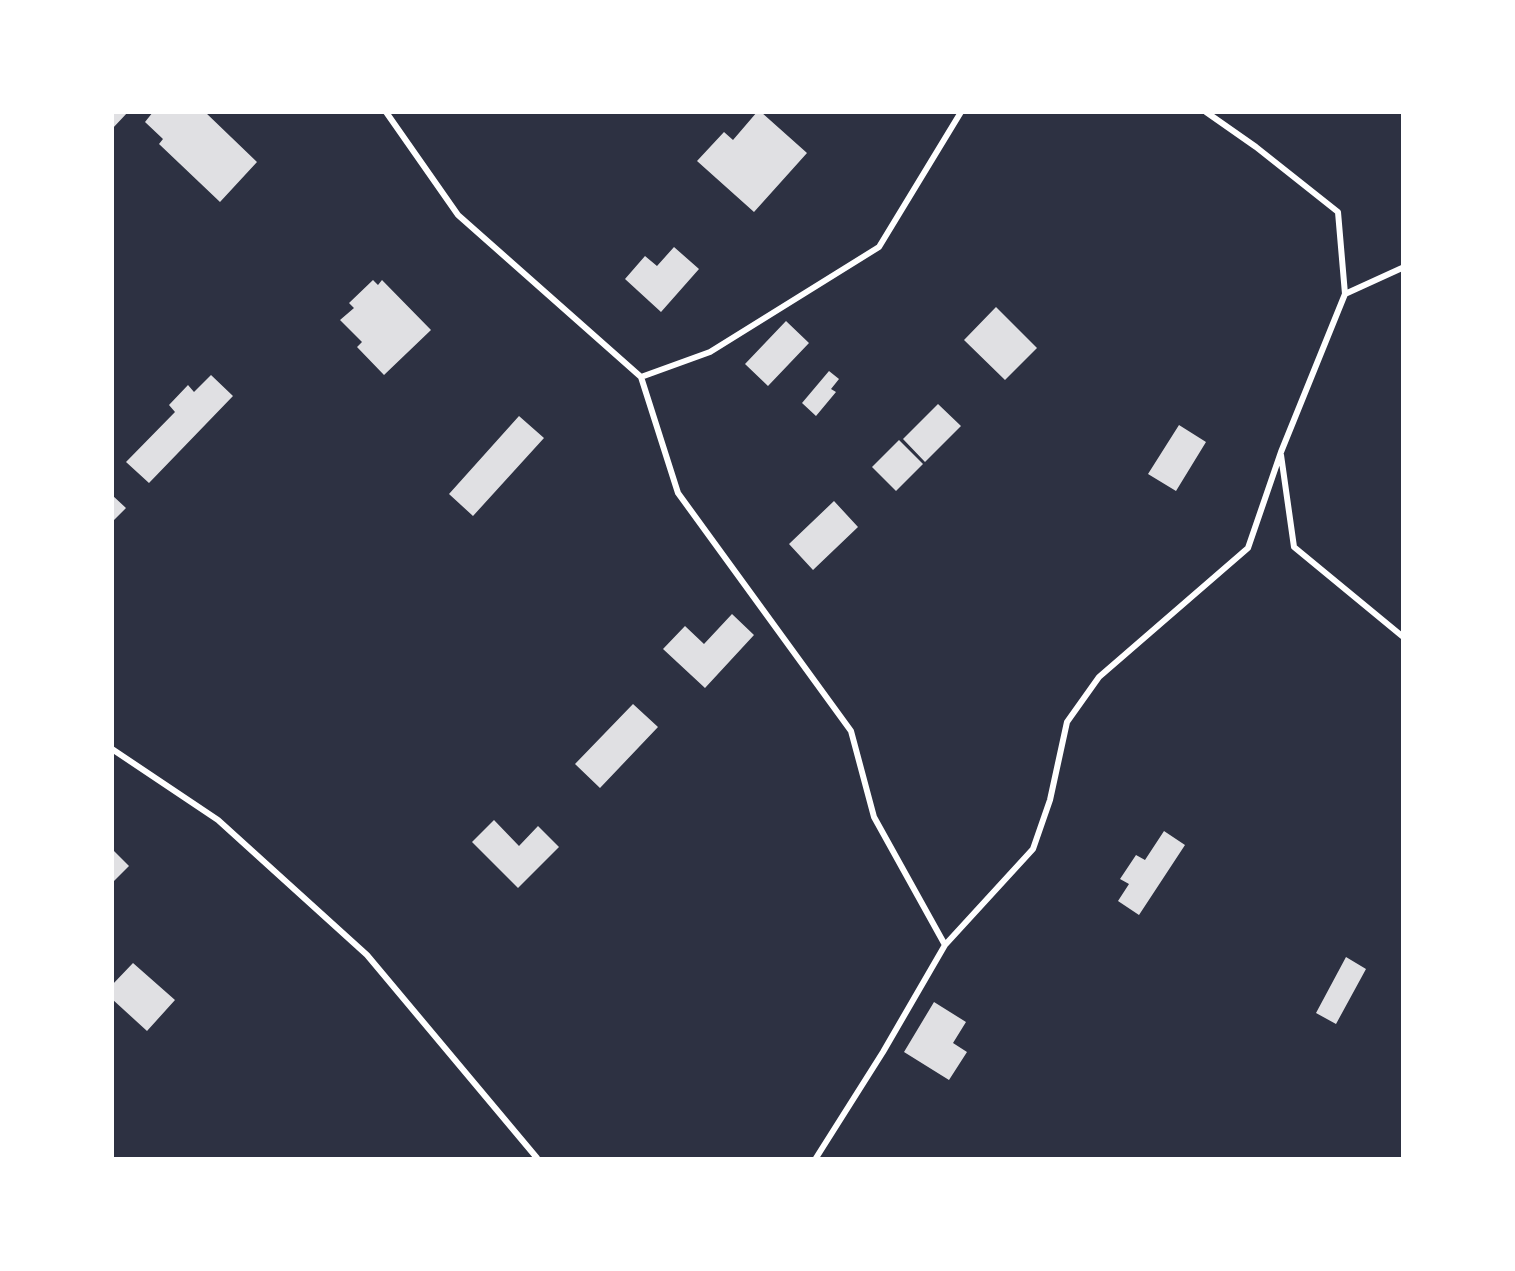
<!DOCTYPE html>
<style>
body{margin:0}
#map{position:relative;width:1515px;height:1271px;overflow:hidden;background:#2d3142;font-family:"Work Sans",sans-serif}
canvas{display:block}
.frame{position:absolute;inset:0;border:114px solid #fff;pointer-events:none}
</style>
<div id="map">
<canvas width="1515" height="1271"></canvas>
<div class="frame"></div>
</div>
<script>
const g = document.querySelector('canvas').getContext('2d');
g.lineJoin = 'round';
function fillPath(path, color) { g.fillStyle = color; g.fill(path, 'evenodd'); }
function stroke(path, color, width, dash) { g.strokeStyle = color; g.lineWidth = width; g.lineCap = dash ? 'butt' : 'round'; g.setLineDash(dash || []); g.stroke(path); }
const building = new Path2D(`
 M112 112H128L112 129Z
 M153 112H205L257 162 220 202 159 144 163 139 145 122Z
 M757 112H761L807 153 754 212 697 161 724 132 733 140Z
 M674 247 699 269 661 312 625 279 645 256 657 266Z
 M373 280 378 285 382 280 431 330 384 375 357 347 362 342 340 320 354 308 349 303Z
 M996 307 1037 348 1005 380 964 340Z
 M786 321 809 343 768 386 745 364Z
 M829 371 839 379 831 389 836 392 816 416 802 403Z
 M211 375 233 396 149 483 126 462 175 412 169 405 188 385 194 392Z
 M938 404 961 426 925 462 903 439Z
 M519 416 544 438 473 516 449 494Z
 M1179 425 1206 442 1176 491 1148 474Z
 M899 440 923 464 896 491 872 467Z
 M112 495 126 508 112 522Z
 M834 501 858 527 813 570 789 544Z
 M732 614 754 635 705 688 663 649 685 626 704 644Z
 M633 704 658 727 600 788 575 764Z
 M494 820 519 846 538 826 559 847 518 888 472 842Z
 M1164 831 1185 845 1139 915 1118 901 1129 884 1120 879 1136 855 1145 860Z
 M112 849 129 866 112 883Z
 M1346 957 1366 969 1336 1024 1316 1013Z
 M133 963 175 1000 147 1031 112 999V985Z
 M934 1002 966 1022 953 1043 967 1052 949 1080 904 1052Z`);
const minor = new Path2D(`
 M386 112 458 215 641 377 678 493 851 731 874 817 945 945
 M1345 294 1402 268
 M641 377 710 352 879 247 961 112
 M1281 455 1294 547 1402 636
 M112 749 218 820 367 955 537 1158
 M816 1158 883 1052 945 945 1033 849 1050 800 1067 722 1099 677 1248 548 1281 452 1345 294 1338 212 1256 147 1206 112`);
fillPath(building, '#e0e0e3');
stroke(minor, '#fff', 6);
</script>
